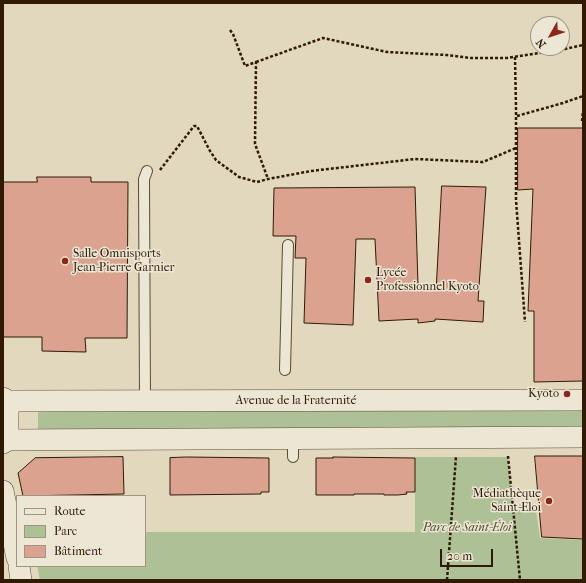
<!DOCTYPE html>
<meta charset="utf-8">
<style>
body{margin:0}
#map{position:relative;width:586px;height:583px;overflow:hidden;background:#e2d8be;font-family:"IM FELL French Canon",serif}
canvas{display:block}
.frame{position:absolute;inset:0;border:4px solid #301a03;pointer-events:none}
.legend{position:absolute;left:16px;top:495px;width:130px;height:72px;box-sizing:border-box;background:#ece6d5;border:1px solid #a19481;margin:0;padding:5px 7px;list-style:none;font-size:12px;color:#301a03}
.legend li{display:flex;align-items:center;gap:8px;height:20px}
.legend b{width:20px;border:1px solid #a19481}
.north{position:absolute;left:530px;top:16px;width:40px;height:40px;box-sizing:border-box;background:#ece6d5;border:1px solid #a19481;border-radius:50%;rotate:231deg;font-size:11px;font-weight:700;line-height:16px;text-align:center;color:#301a03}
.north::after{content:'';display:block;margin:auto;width:14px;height:18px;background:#8f2418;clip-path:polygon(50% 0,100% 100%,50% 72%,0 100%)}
.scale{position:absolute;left:440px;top:549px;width:53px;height:18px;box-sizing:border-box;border:2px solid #301a03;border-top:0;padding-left:5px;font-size:12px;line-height:14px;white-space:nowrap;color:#301a03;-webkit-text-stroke:3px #ece6d5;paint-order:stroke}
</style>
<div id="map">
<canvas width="586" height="583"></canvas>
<div class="frame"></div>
<ul class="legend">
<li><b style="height:5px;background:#ece6d5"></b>Route</li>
<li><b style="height:11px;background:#aec096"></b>Parc</li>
<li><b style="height:11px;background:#dba38f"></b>Bâtiment</li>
</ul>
<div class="north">N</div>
<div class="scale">20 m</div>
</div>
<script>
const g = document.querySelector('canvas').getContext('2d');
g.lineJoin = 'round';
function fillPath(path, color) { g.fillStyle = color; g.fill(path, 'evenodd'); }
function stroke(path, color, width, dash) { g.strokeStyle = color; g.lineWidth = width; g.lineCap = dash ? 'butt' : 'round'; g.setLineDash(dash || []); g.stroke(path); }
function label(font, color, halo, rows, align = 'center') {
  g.font = font + ' "IM FELL French Canon",serif'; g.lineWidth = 3; g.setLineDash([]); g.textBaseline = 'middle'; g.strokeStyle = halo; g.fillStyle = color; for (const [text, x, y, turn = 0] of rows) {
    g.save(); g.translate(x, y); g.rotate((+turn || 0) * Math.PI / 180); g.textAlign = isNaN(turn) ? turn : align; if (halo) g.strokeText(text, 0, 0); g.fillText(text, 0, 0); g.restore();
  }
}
const green = new Path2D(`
 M583 407V432L38 433V408Z
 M415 457H508L513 505 535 504 540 538 583 540V580H40L37 566H145V532H415Z`);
const building = new Path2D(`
 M518 128H583V381L534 382V311H528L533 189 518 190Z
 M37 177H91V182H128L127 338H85L86 352 42 351V337H3V182H37Z
 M442 186 486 187 478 301H484L483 322 435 319V321L418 323V319L379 321 375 239H356L353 325 304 323 306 258H295L296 236H273L274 188 415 187 418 285H436Z
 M535 456H583V539L542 537Z
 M123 457 124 494 23 496 18 473 35 458Z
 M187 457 269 458V492H261V494L170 495V458Z
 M333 457 415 458V492H406L407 494 398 495H384V494H354V495H316V458H333Z`);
const path = new Path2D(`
 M230 30 233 34 245 66 256 62 255 144 268 179
 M515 57 516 108V200L525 322
 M256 62 323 38 387 52 447 55 471 58H507L565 49 583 45
 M517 116 563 103 583 96
 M582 121 583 111
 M160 170 194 126H197L210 151 216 160 239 177 257 182 268 179 311 171 415 159 483 162 516 148
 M508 456 520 580
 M447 580 456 456`);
const service = new Path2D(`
 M285 370 288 245
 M145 401 144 179 147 171
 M293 457V438`);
const minor = new Path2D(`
 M3 398 8 401V440L3 443
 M8 401 583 400
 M8 440 583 437
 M3 491 17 558
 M19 566 21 580`);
const markers = [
 [65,261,4,"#8f2418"],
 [368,280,4,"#8f2418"],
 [567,394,4,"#8f2418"],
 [549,501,4,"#8f2418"]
];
const poiNames = [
 ["Salle Omnisports",73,254],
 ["Jean-Pierre Garnier",73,268],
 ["Lycée",376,273],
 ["Professionnel Kyoto",376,287],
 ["Kyoto",559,394,"right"],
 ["Médiathèque",541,494,"right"],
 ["Saint-Eloi",541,508,"right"]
];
const streetNames = [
 ["Avenue de la Fraternité",296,401]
];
const parkNames = [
 ["Parc de Saint-Éloi",467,528]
];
fillPath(green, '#aec096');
fillPath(building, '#dba38f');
stroke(building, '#301a03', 1);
stroke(service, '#5c4a32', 12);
stroke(minor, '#5c4a32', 22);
stroke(path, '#301a03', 2.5, [3, 2]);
stroke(service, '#ece6d5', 10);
stroke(minor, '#ece6d5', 21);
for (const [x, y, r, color] of markers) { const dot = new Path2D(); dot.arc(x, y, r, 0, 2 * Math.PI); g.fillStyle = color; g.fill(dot); stroke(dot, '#ece6d5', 1.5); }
label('12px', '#301a03', '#ece6d5', poiNames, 'left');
label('12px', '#301a03', '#ece6d5', streetNames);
label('italic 12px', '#564c2f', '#ece6d5', parkNames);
</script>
